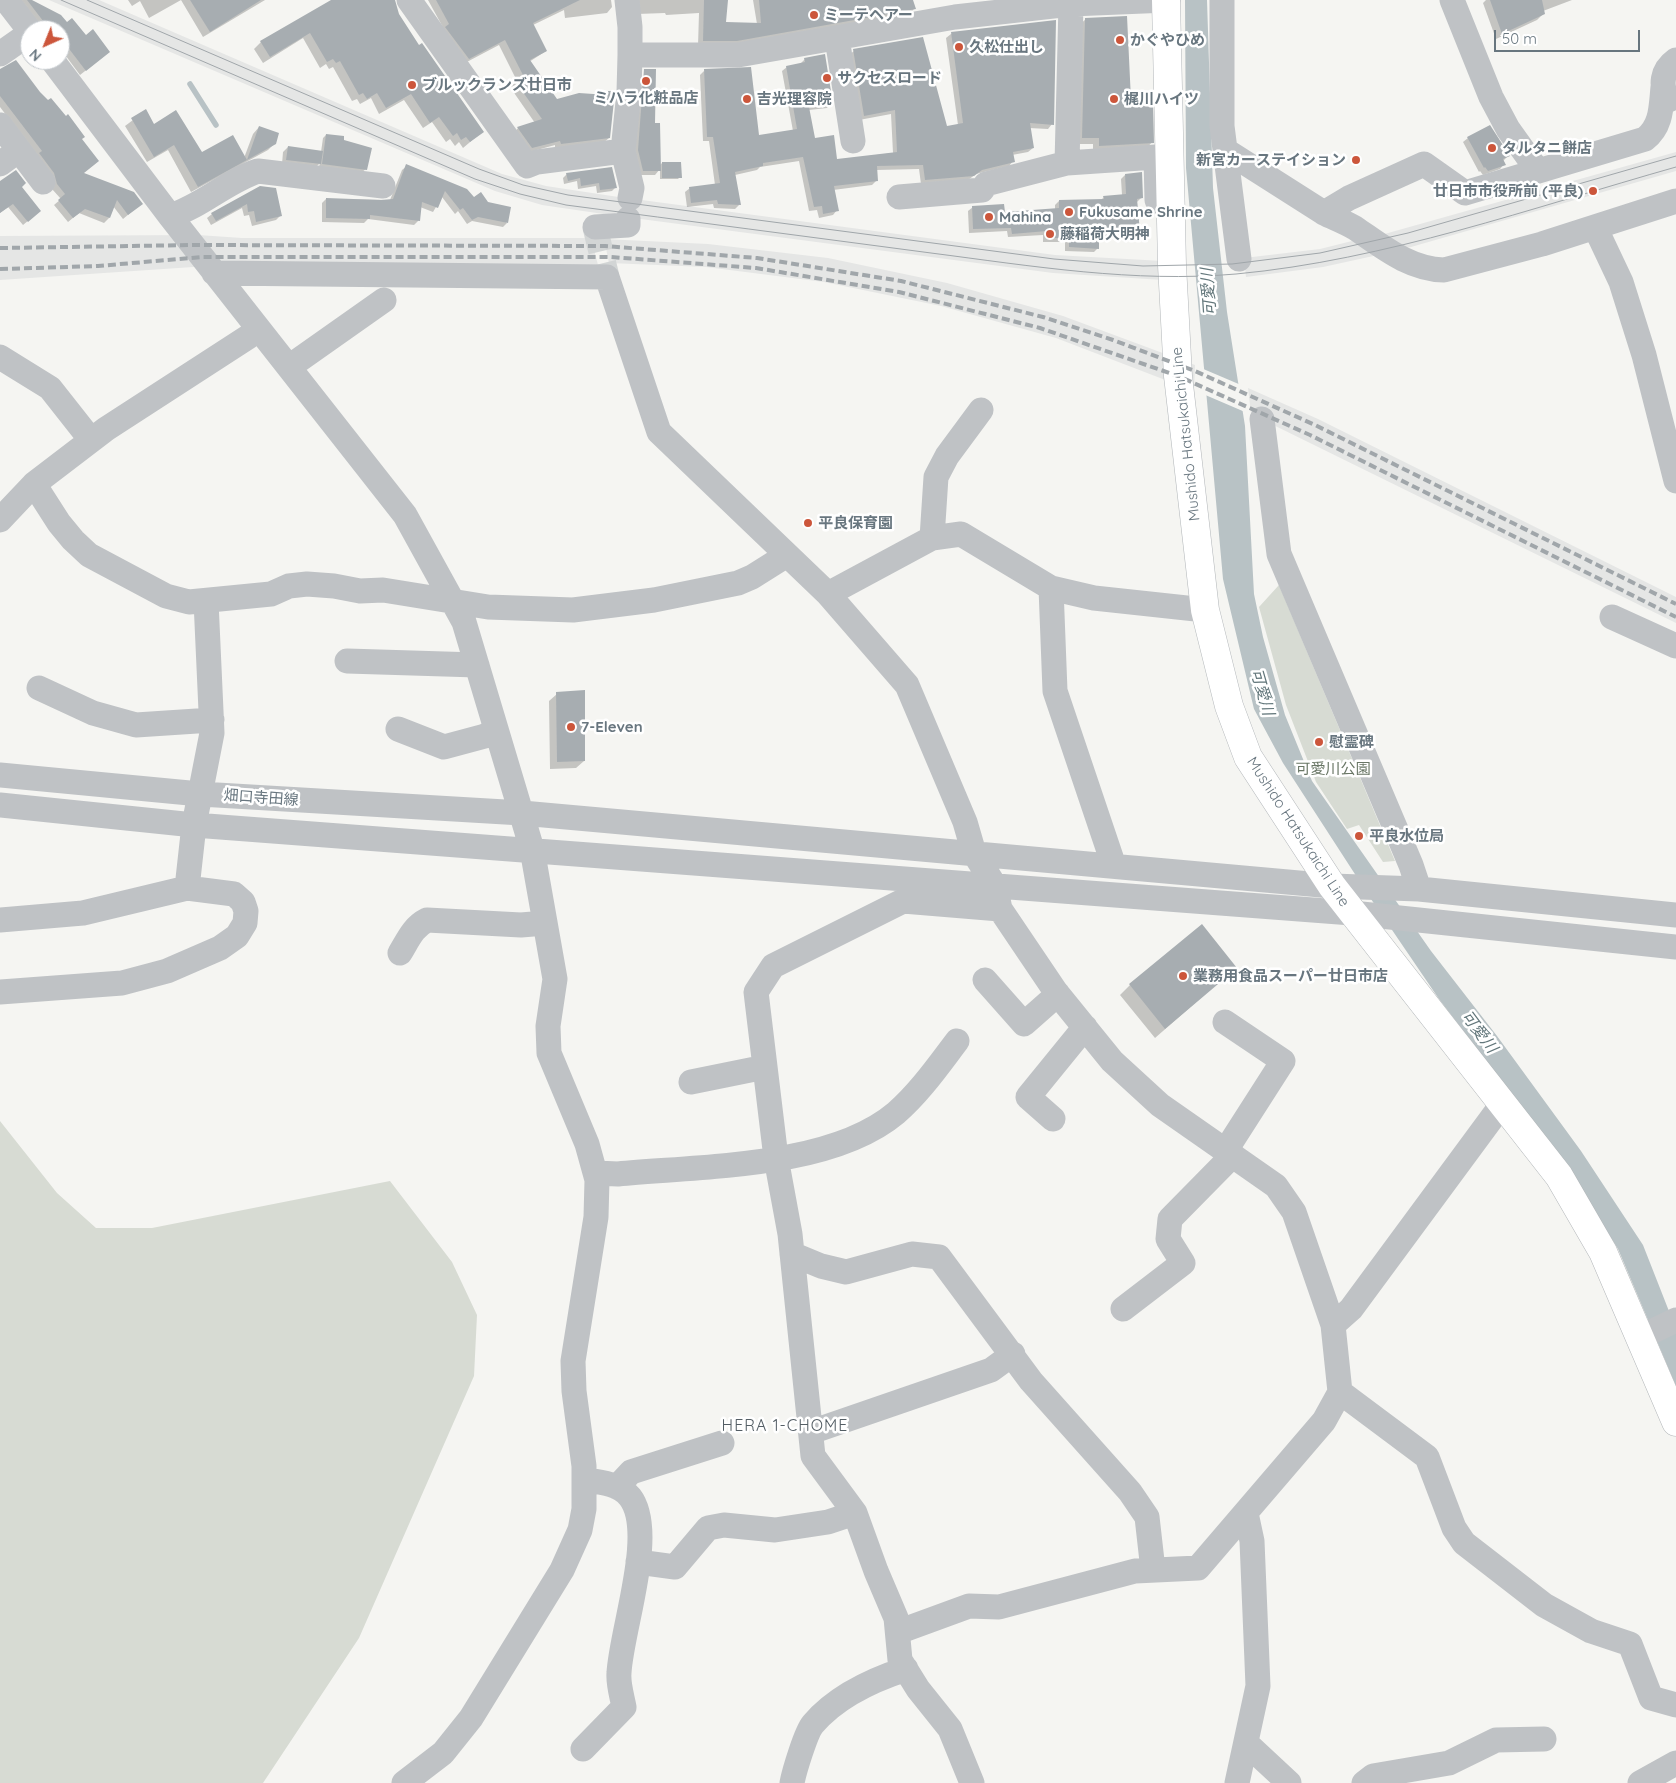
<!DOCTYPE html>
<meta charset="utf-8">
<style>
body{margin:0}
#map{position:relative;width:1676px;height:1783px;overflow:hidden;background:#f5f5f2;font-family:Quicksand,sans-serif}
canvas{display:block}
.north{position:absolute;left:20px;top:20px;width:50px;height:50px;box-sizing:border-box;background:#fff;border:1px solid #c3c8cc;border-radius:50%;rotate:224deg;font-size:14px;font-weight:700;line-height:20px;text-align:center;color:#68767f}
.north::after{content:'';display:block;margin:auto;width:18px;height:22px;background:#cc563b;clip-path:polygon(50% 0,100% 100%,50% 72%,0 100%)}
.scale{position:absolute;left:1494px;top:30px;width:146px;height:22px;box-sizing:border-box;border:2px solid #68767f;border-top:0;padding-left:6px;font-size:15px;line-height:18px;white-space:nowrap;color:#68767f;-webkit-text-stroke:4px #fff;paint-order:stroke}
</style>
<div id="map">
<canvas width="1676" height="1783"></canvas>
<div class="north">N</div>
<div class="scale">50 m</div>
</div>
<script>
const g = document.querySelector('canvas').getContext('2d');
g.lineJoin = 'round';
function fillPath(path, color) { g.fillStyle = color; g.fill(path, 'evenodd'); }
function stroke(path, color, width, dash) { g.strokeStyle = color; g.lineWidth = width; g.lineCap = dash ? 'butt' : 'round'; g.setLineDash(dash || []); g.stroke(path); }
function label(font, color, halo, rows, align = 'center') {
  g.font = font + ' Quicksand,"Noto Sans JP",sans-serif'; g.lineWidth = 5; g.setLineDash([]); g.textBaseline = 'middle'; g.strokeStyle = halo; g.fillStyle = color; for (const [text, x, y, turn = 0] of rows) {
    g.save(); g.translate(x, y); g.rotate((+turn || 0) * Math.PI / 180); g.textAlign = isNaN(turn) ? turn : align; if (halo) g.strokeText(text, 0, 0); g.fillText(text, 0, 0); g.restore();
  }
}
const built = new Path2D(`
 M49 0H99L502 174 546 186 625 198 624 217 542 205 495 191Z
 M1676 152V171L1411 247 1403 249 1381 235Z
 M634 199 1055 255 1163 261V280L1053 273 633 218Z
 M198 235 242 238H591L598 265 208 266 0 280V236Z
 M604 239 708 244 828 258 947 283 1063 316 1195 365 1194 391 1056 338 941 306 824 282 706 267 609 263Z
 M1356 240 1378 255 1323 267 1246 277 1244 258 1320 249Z
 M1248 388 1318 419 1676 597V623L1251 414Z`);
const green = new Path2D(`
 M1279 585 1395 861 1383 862 1359 825 1347 829 1316 782 1286 705 1259 607Z
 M0 1121 57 1193 96 1228H152L390 1181 452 1262 477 1315 474 1376 359 1638 263 1783H0Z`);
const water = new Path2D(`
 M1185 0H1207L1213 188 1227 312 1245 426 1254 594 1263 637 1285 715 1312 781 1431 951 1497 1036 1581 1151 1643 1245 1676 1329V1386L1618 1249 1563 1161 1439 999 1373 902 1283 763 1254 709 1223 579 1186 168Z`);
const pier = new Path2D(`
 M1201 368 1241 385 1245 412 1203 394Z`);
const shadow = new Path2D(`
 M21 0H29L109 52 80 75 60 48V30H42Z
 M128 0H265L203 37 181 0 149 18 140 1 132 6Z
 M333 0H383L482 132 463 148 459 142 455 146 450 139 446 142 432 122 423 128 404 100 379 114 371 98 360 104 357 99 352 101 333 67 329 69 326 64 320 68 303 38 263 63 254 49 261 42Z
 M428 0H611L612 7 607 13 565 18 564 10 533 25 546 51 529 62 556 100 605 96 609 92V138L603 143 555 149V145L526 153 513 134 518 128 535 123 510 87 517 81 499 45 463 64Z
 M636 0H727L725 23 757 24 753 0H912L914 9 909 14 731 46H698L699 13 666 15 665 13 637 14Z
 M1486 0H1572L1543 11 1544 13 1537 20 1496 39 1483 3Z
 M1086 19 1152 142 1146 149 1093 152V144H1076L1079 25Z
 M1055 22 1052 124 1048 129 1029 128 1033 148 1028 152 1012 155 1013 161 1009 166 976 174 968 180 921 184 919 169 876 170 877 180 872 185 833 190 837 210 833 215 819 218 817 210 809 211 799 161 760 167 757 170 735 175 740 204 735 209 714 208 713 204 687 207 685 192 690 188 715 185 709 141H703L700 75 704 71 758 136 793 131 782 71 787 67 800 64 805 59 831 103 827 108 809 110 814 139 836 160 893 153 891 114 859 120 849 55 854 51 946 128 958 125 946 38 951 34Z
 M0 71 39 93 81 139 83 174 141 204 123 219 113 206 109 218 104 223 79 213 68 222 54 205 61 199 52 189 37 156 0 107Z
 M644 84 654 124 659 166 662 163 680 177 678 179H660V169L655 175H638L633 155 639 89Z
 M145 111 154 125 201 154 244 158 253 134 259 127 275 143 268 150 191 192 168 150 147 162 125 126Z
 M326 135 342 141 366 169 362 172 319 167 320 163 315 168 282 164 283 152 288 147 321 152 323 138Z
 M1468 138 1508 156 1503 161 1504 164 1500 169 1483 175 1480 171 1479 172 1463 142Z
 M407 166 473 199 507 223 503 227 472 221 467 224 458 211 455 214 442 197 433 212 420 207 419 220 414 225 368 219 364 223 322 222V203L326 199 390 200 402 170Z
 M567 174 616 187 612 191 597 193 596 186 578 189 577 181 564 184 563 178Z
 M1125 175 1141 198 1137 202 1138 231 1134 236 1098 239V248L1094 252 1065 251V242H1043V235L1008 237 1007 231 969 233 968 211 973 207 1003 213 1055 210V205L1059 201 1101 200 1104 197 1122 195 1121 179Z
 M0 183 20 187 35 215 23 225 8 207 0 213Z
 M260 187 281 215 276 220 252 226 249 215 244 216 242 208 211 225 207 218 212 214Z
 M557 694 584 761 576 768 550 769 549 701Z
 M1235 968 1155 1038 1120 995 1130 985Z`);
const stream = new Path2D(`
 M190 84 216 125`);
const building = new Path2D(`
 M27 0H32L61 15 67 22 72 18 86 35 93 29 110 52 86 71 60 37V30H50Z
 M190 0H261L210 32Z
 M331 0H395L399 14 419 45 422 43 484 132 470 142 466 137 461 140 457 133 453 136 439 117 430 123 411 94 386 108 377 93 367 99 363 93 359 95 340 61 336 63 333 59 327 62 310 33 270 57 260 41Z
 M436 0H580L533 23 547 51 530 60 557 99 579 93 608 95V91H615L610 138 561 144 560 141 532 148 517 127 542 119 515 81 523 75 505 40 469 59 445 27 449 24Z
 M704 0H728L726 22 761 23 759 0H913L916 9 737 41H703Z
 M1490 0H1542L1545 14 1502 34Z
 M1127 16 1131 100H1153L1154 143 1099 146V138H1082L1085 18Z
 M1056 20 1054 125 1030 123 1034 148 1013 152 1015 162 982 170 974 176 925 180 923 165 877 166 878 181 834 186 839 211 823 214 822 206 814 207 803 157 763 163V166L735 172 741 205 718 204 717 200 691 203 689 187 720 183 713 137H707L704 69 751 67 759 135 797 129 786 66 805 62 804 58 825 54 833 104 809 107 815 138 834 135 837 159 897 152 895 110 864 116 853 49 923 37 947 126 963 123 951 32Z
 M16 60 40 92 48 100 51 98 66 116 68 114 85 137 82 139 99 161 84 173 134 192 143 204 128 215 117 200 110 218 85 209 73 218 58 200 65 194 57 184 54 173 39 153 42 151 0 96V69Z
 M644 69H656L655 123H660L661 171H643L638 150Z
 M146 109 154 124 176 110 202 152 233 135 247 160 198 187 174 145 154 157 131 118Z
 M1490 125 1510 156 1503 159 1506 165 1488 171 1485 167 1484 168 1467 137Z
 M259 126 279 133 276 144 247 160Z
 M326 134 344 136V140L372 148 367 170 322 164Z
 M288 146 323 151 321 164 286 160Z
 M662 162H681L682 178H662Z
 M406 164 467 189 474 197 481 192 488 202 511 207 508 223 478 217 472 220 463 208 460 210 445 191 438 208 422 202 420 221 370 215V219L326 218V198L381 200 393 199Z
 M612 167 617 188 600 190 599 183 581 186 580 178 568 181 566 173Z
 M16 170 26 183 22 187 41 211 28 222 13 204 0 213V181Z
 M1142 172 1143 198 1137 199 1140 232 1099 235V249L1069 247V238H1047V231L1012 234 1011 228 973 229 972 206 1004 204 1005 212 1059 208V200L1104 199 1103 196 1126 194 1125 174Z
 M260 186 276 188 282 216 256 222 254 211 248 212 247 204 216 221 211 213Z
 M585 690V761L557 762 556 692Z
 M1202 924 1237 968 1165 1029 1129 984Z`);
const minorTunnel = new Path2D(`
 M595 227 607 277`);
const minor = new Path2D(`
 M6 0 30 31
 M409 0 527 166 537 162 623 151
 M627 0 630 27V55H738L955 17 1071 4 1168 0
 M1222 0V126L1239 259
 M1452 0 1491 97 1508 129 1538 171
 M837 38 853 141
 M0 54 30 33
 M630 55 629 92 623 151 632 188 630 198
 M52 60 170 216 405 515 464 622 532 849 555 979 548 1026 549 1053 587 1144 597 1180 596 1217 573 1361 574 1391 584 1466V1509L580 1530 562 1570 471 1718 443 1753 404 1783
 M1669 100C1659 86 1662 70 1676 60
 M0 125 43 182
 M1225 150 1324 213 1349 198 1424 164 1465 193 1645 139C1662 126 1661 106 1663 87
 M1067 163 1071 4
 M0 164 19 150
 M899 197 982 190 986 184 1067 163 1156 157 1157 200 1166 206
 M1324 213C1334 218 1345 222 1355 228 1383 247 1409 269 1444 270L1542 244 1676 201
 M170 216C202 206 227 181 258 171L383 186
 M595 227 628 225V219
 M1595 227 1621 282 1644 355 1676 481
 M214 273 607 277 659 432 828 594 907 685 965 822 974 853 995 886 1000 909 1056 992 1112 1061 1160 1105 1276 1186 1294 1212 1333 1325 1340 1392 1324 1421 1198 1568 1135 1571 999 1607 969 1606 898 1632
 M0 357 50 388 91 440
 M289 367 384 300
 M1262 419 1279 554 1411 865 1419 889
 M34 484 59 523 73 540 89 555 166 596 189 602 271 594 289 586 307 584 334 586 360 591 383 590 488 607 573 610 654 600 738 583 752 577 787 555
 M0 520 34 484 106 429 248 337 258 328
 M932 538 936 477 947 456 981 410
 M1051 588 1055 691 1114 866
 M828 594 932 538 961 534 1051 588 1094 598 1205 610
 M1612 617 1676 646
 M347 661 477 665
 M39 688 93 713 136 725 212 720
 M398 729 444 747 485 736 496 730
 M0 775 200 794 522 813 1332 886 1419 889 1676 915
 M0 805 194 825 1352 913 1676 947
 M187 888 194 825 212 733 206 601
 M0 920 83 913 187 888 234 894 243 902 246 911 245 923 237 936 220 948 167 971 122 983 0 992
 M400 953C408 940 413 927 427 920L521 925 545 923
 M985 980 1024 1024 1058 994
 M1225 1022 1283 1061 1226 1150
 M691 1082 765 1067
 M1053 1119 1028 1097 1085 1027
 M596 1173 618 1174C700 1166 831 1168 896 1113 920 1092 938 1066 957 1041
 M792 1254 821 1266 846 1272 912 1254 939 1257 1031 1381 1130 1492 1147 1517 1153 1570
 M1123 1309 1183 1263 1168 1239 1170 1219 1233 1155
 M1333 1325 1351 1309 1503 1103
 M1638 1335 1651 1332 1676 1320
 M1340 1392 1427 1457 1454 1528 1464 1543 1544 1605 1591 1631 1630 1644 1651 1698 1676 1705
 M811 1432 991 1370 1013 1354
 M617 1487 631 1472 722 1443
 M638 1562 675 1567 708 1528 724 1525 775 1530 828 1522 855 1513
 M1246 1743 1289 1783
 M583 1749 624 1707C622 1696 618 1684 619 1673 621 1630 657 1532 630 1497 620 1484 601 1482 585 1480
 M792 1783C794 1772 806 1732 813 1724 836 1697 872 1680 906 1669
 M972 1783 950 1729 918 1689 900 1660 896 1618 876 1571 855 1513 813 1456 790 1234 776 1158 756 992 773 966 903 901 1000 909
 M1237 1783 1258 1686 1252 1541 1246 1513
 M1364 1783 1373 1776 1449 1763 1496 1740 1544 1739
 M1640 1783 1676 1763`);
const major = new Path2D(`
 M1166 0 1172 265 1178 376 1205 610 1229 706 1248 757 1332 886 1559 1176 1603 1252 1676 1422`);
const tram = new Path2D(`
 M61 0 475 179 520 194 566 205C688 221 810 237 931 253 1032 266 1134 283 1236 274 1386 260 1531 208 1676 167
 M87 0 479 169 523 185 568 195 1054 259 1143 266 1232 264 1320 253 1408 233 1676 156`);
const rail = new Path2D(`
 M0 248 193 245 605 246 757 258 901 281 1043 317 1113 340 1195 371 1315 425 1676 604
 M0 269 98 266 202 257H611L756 268 899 292 1040 328 1178 376 1310 435 1676 617`);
const markers = [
 [814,15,5,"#cc563b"],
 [1120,40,5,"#cc563b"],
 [959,47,5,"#cc563b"],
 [827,78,5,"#cc563b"],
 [646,81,5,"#cc563b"],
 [412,85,5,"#cc563b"],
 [747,99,5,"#cc563b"],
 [1114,99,5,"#cc563b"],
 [1492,148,5,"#cc563b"],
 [1356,160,5,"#cc563b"],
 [1593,191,5,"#cc563b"],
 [1069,212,5,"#cc563b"],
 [989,217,5,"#cc563b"],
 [1050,234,5,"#cc563b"],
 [808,523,5,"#cc563b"],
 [571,727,5,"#cc563b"],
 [1319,742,5,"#cc563b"],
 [1359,836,5,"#cc563b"],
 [1183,976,5,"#cc563b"]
];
const poiNames = [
 ["ミーテヘアー",824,15],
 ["かぐやひめ",1130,40],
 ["久松仕出し",969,47],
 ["サクセスロード",837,78],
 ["ブルックランズ廿日市",422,85],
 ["ミハラ化粧品店",646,98,"center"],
 ["吉光理容院",757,99],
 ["梶川ハイツ",1124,99],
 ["タルタニ餅店",1502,148],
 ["新宮カーステイション",1346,160,"right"],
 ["廿日市市役所前 (平良)",1583,191,"right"],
 ["Fukusame Shrine",1079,212],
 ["Mahina",999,217],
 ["藤稲荷大明神",1060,234],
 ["平良保育園",818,523],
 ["7-Eleven",581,727],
 ["慰霊碑",1329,742],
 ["平良水位局",1369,836],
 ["業務用食品スーパー廿日市店",1193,976]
];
const streetNames = [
 ["Mushido Hatsukaichi Line",1186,434,-96],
 ["畑口寺田線",261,798,4],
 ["Mushido Hatsukaichi Line",1298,832,57]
];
const parkNames = [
 ["可愛川公園",1333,769]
];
const waterNames = [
 ["可愛川",1209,292,-94],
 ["可愛川",1262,692,74],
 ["可愛川",1479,1032,53]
];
const neighbourhoodNames = [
 ["HERA 1-CHOME",785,1426]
];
fillPath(built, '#e5e6e5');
fillPath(green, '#d7dbd3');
fillPath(water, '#b8c2c5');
fillPath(pier, '#f5f5f2');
fillPath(shadow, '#0003');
stroke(stream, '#b8c2c5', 5.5);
fillPath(building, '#a7adb1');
stroke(minorTunnel, '#d2d5d5', 25, [25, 12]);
stroke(major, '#b2b6b9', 29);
stroke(minor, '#bfc2c5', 25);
stroke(major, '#fff', 28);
stroke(tram, '#a0a6aa', 1);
stroke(rail, '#a0a6aa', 4, [8, 4]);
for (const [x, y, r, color] of markers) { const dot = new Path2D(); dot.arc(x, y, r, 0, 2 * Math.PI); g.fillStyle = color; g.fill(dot); stroke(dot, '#fff', 2); }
label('bold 15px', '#68767f', '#fff', poiNames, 'left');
label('15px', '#68767f', '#fff', streetNames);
label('15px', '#6a7766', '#fff', parkNames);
label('italic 16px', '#63777b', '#fff', waterNames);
g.letterSpacing = '1px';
label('16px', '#545e65', '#fff', neighbourhoodNames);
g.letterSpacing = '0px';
</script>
